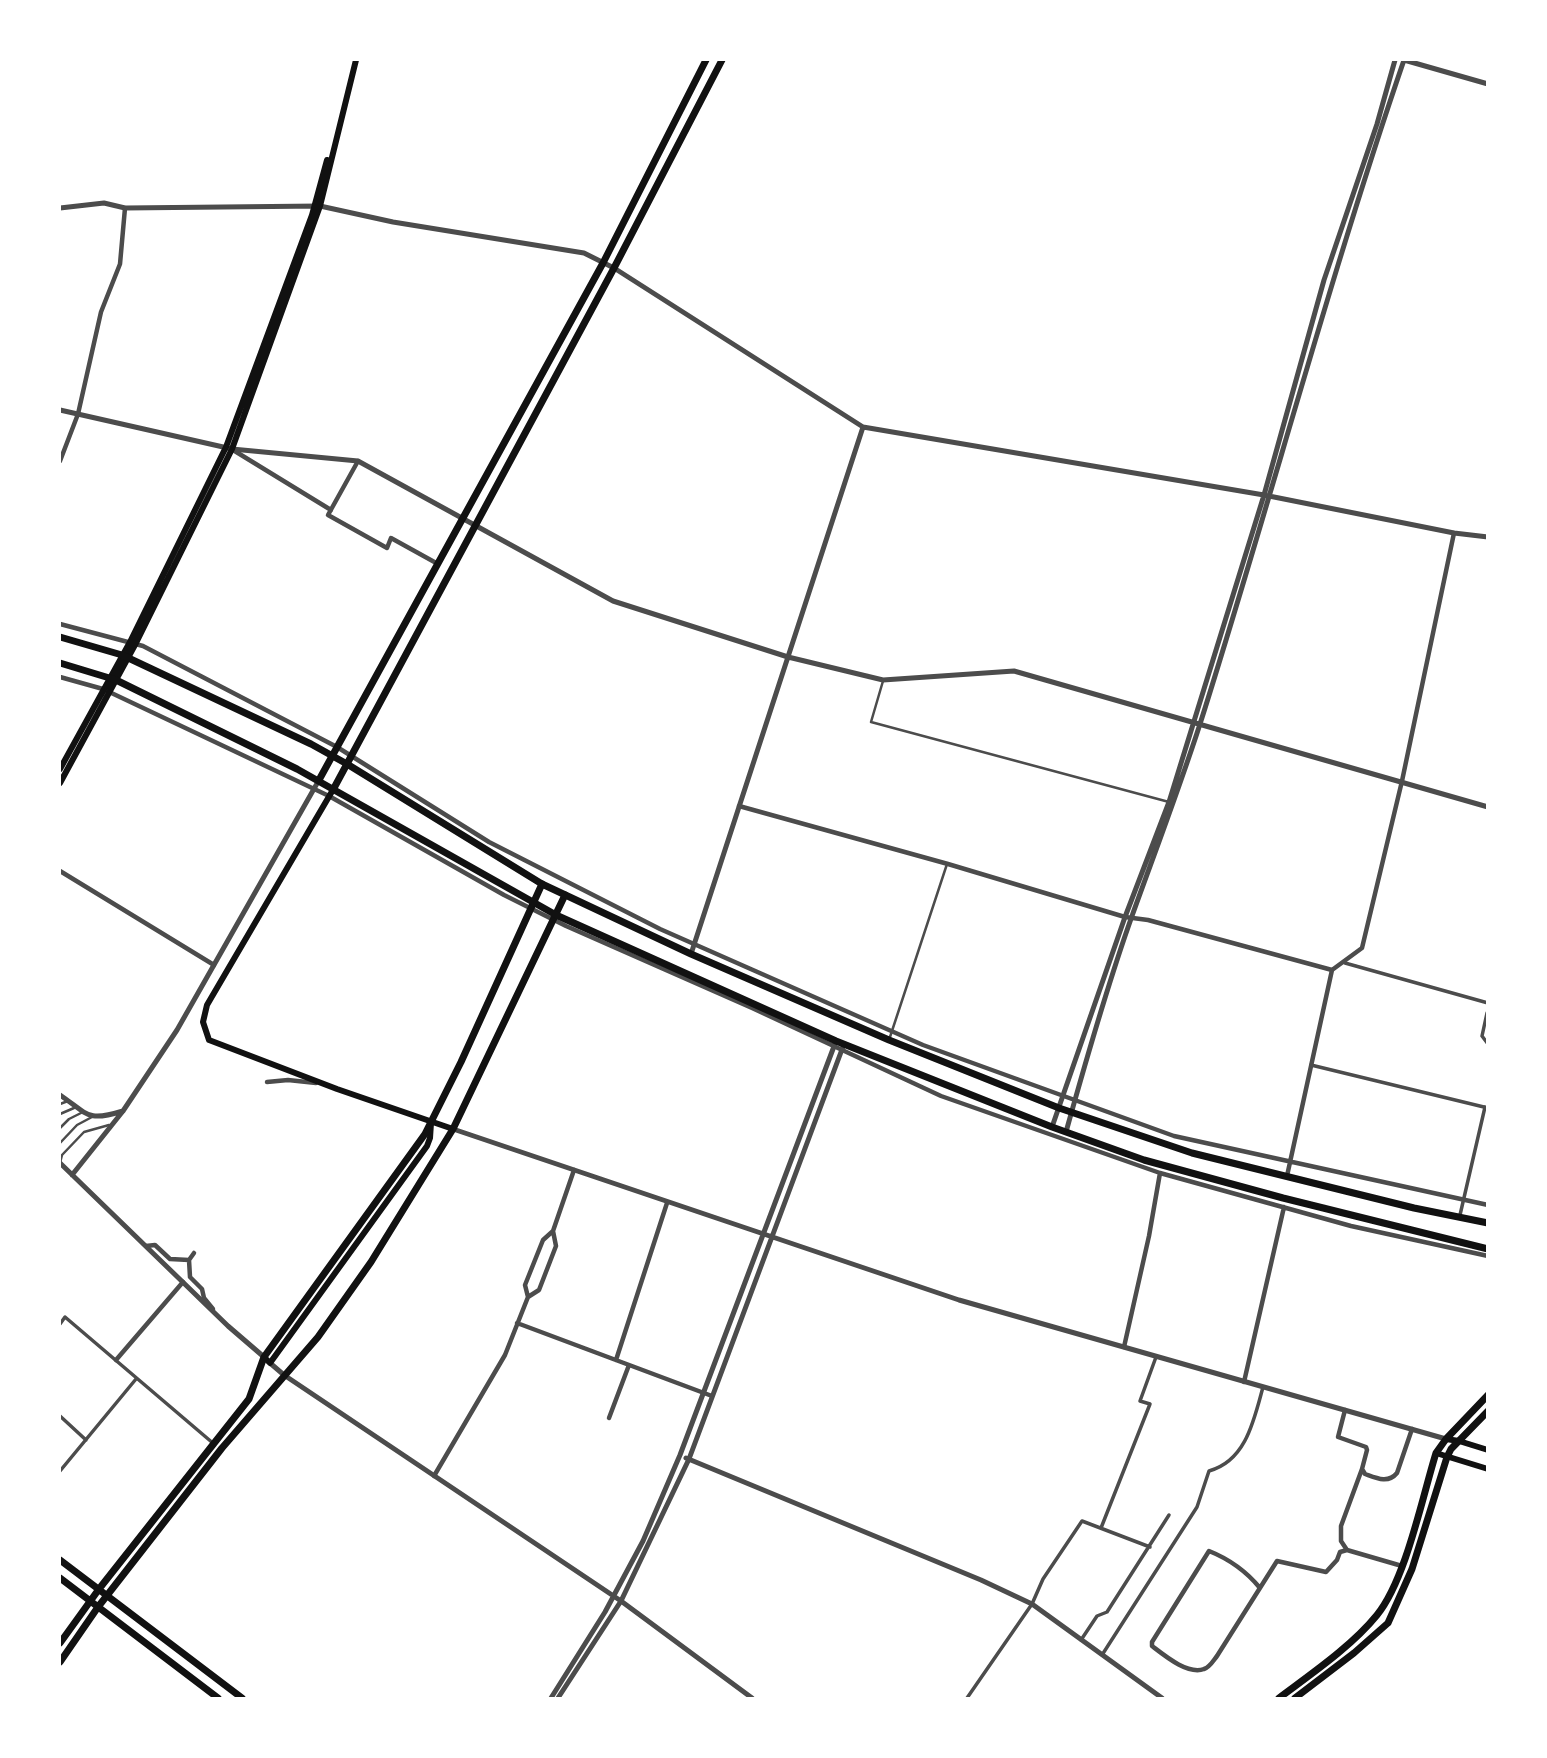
<!DOCTYPE html>
<style>
body{margin:0}
#map{position:relative;width:1547px;height:1758px;overflow:hidden;background:#fff;font-family:"PT Sans Narrow",sans-serif}
canvas{display:block}
.frame{position:absolute;inset:0;border:61px solid #fff;pointer-events:none}
</style>
<div id="map">
<canvas width="1547" height="1758"></canvas>
<div class="frame"></div>
</div>
<script>
const g = document.querySelector('canvas').getContext('2d');
g.lineJoin = 'round';
function stroke(path, color, width, dash) { g.strokeStyle = color; g.lineWidth = width; g.lineCap = dash ? 'butt' : 'round'; g.setLineDash(dash || []); g.stroke(path); }
const service = new Path2D(`
 M883 681 871 722 1169 802
 M890 1037 947 864
 M60 1104 68 1101
 M60 1114 74 1108
 M60 1128 69 1119 81 1113
 M60 1143 77 1125 92 1117
 M60 1163 62 1155 84 1132 109 1125`);
const pedestrian = new Path2D(`
 M1345 963 1488 1003
 M1487 1013 1482 1036 1488 1044
 M1311 1065 1488 1108
 M1460 1215 1485 1107
 M60 1324 65 1317 214 1444
 M60 1416 86 1440
 M60 1471 136 1379
 M1101 1528 1150 1404 1140 1401 1156 1357
 M1081 1640 1097 1616 1107 1612 1169 1515
 M1102 1655 1197 1507 1209 1471C1246 1461 1254 1420 1263 1387
 M967 1698 1032 1604 1043 1579 1082 1521 1150 1547`);
const minor = new Path2D(`
 M233 450 331 510
 M60 461 78 414 101 312 120 264 125 208
 M358 461 328 515 387 548 391 538 438 564
 M60 624 143 646 337 747 489 842 660 929 923 1045 1174 1136 1488 1205
 M60 677 103 689 215 742 329 796 504 895 566 926 752 1008 941 1096 1160 1173 1351 1226 1488 1256
 M739 806 948 864 1125 917 1148 920 1332 970
 M60 871 214 965
 M267 1082 288 1080 316 1083
 M1287 1176 1332 970 1362 948 1402 781 1454 533
 M146 1246 155 1245 170 1259 189 1260
 M194 1253 189 1260 190 1277 202 1289 204 1298 213 1309
 M528 1297 525 1285 543 1240 553 1231
 M517 1323 712 1396
 M1124 1347 1149 1236 1160 1173
 M116 1360 183 1282
 M616 1360 667 1203
 M1244 1382 1284 1207
 M1345 1410 1338 1437 1366 1447 1367 1450 1362 1469 1365 1474C1376 1478 1388 1484 1397 1473L1412 1429
 M609 1418 629 1365
 M434 1476 505 1355 528 1297 539 1290 556 1246 553 1231 574 1170
 M1347 1550 1341 1541V1526L1362 1469
 M1260 1588C1246 1571 1229 1559 1209 1551L1152 1642V1646C1165 1656 1188 1675 1204 1669 1210 1667 1213 1661 1217 1656L1277 1561 1326 1572 1337 1560 1340 1552 1347 1550 1402 1566`);
const tertiary = new Path2D(`
 M60 208 104 203 125 208 320 206 393 222 584 253 614 268 863 427 1264 495 1454 533 1488 537
 M60 410 232 449 358 461 613 601 788 657 883 680 1014 671 1488 807
 M691 954 863 427
 M60 1095C89 1115 87 1122 123 1111
 M1052 1127 1125 917 1169 802 1264 495 1324 280 1377 124 1395 60
 M453 1129 959 1300 1446 1439
 M1066 1132C1086 1060 1107 986 1132 916 1155 852 1179 789 1200 724 1270 503 1329 279 1404 60L1488 84
 M60 1163 228 1326 264 1357
 M72 1175 123 1111 177 1030 319 780
 M270 1363 284 1375 621 1601 752 1698
 M686 1458 981 1580 1032 1604 1162 1698
 M551 1698 605 1612 643 1541 680 1455 836 1041
 M558 1698 621 1601 689 1459 844 1044`);
const secondary = new Path2D(`
 M60 769 130 642 226 447 312 215 327 160
 M60 783 136 643 232 449 320 206 356 60
 M334 788 207 1005 203 1022 209 1040 337 1089 453 1129
 M264 1357 270 1363 427 1146 430 1138 431 1123
 M1446 1439 1459 1441 1488 1450
 M1436 1453 1488 1469`);
const primary = new Path2D(`
 M319 780 603 263 706 60
 M334 788 614 268 722 60
 M60 1560 242 1698
 M60 1578 218 1698
 M60 1643 99 1589 249 1399 264 1357 425 1134 461 1062 542 884
 M60 1662 98 1607 222 1448 318 1337 371 1262 453 1129 565 895
 M1279 1698C1311 1674 1352 1646 1377 1615 1406 1579 1422 1498 1436 1453L1446 1439 1488 1395
 M1295 1698 1354 1653 1388 1623 1412 1569 1447 1457 1451 1449 1488 1411`);
const trunk = new Path2D(`
 M60 637 122 655 311 744 347 764 542 884 691 954 889 1040 1059 1108 1192 1153 1414 1208 1488 1223
 M60 663 116 680 297 769 556 915 836 1041 1052 1127 1144 1160 1283 1198 1488 1249`);
stroke(service, '#4c4c4c', 2.5);
stroke(pedestrian, '#4c4c4c', 3.5);
stroke(minor, '#4c4c4c', 4.5);
stroke(tertiary, '#4c4c4c', 5);
stroke(secondary, '#111', 6);
stroke(primary, '#111', 7);
stroke(trunk, '#111', 7);
</script>
